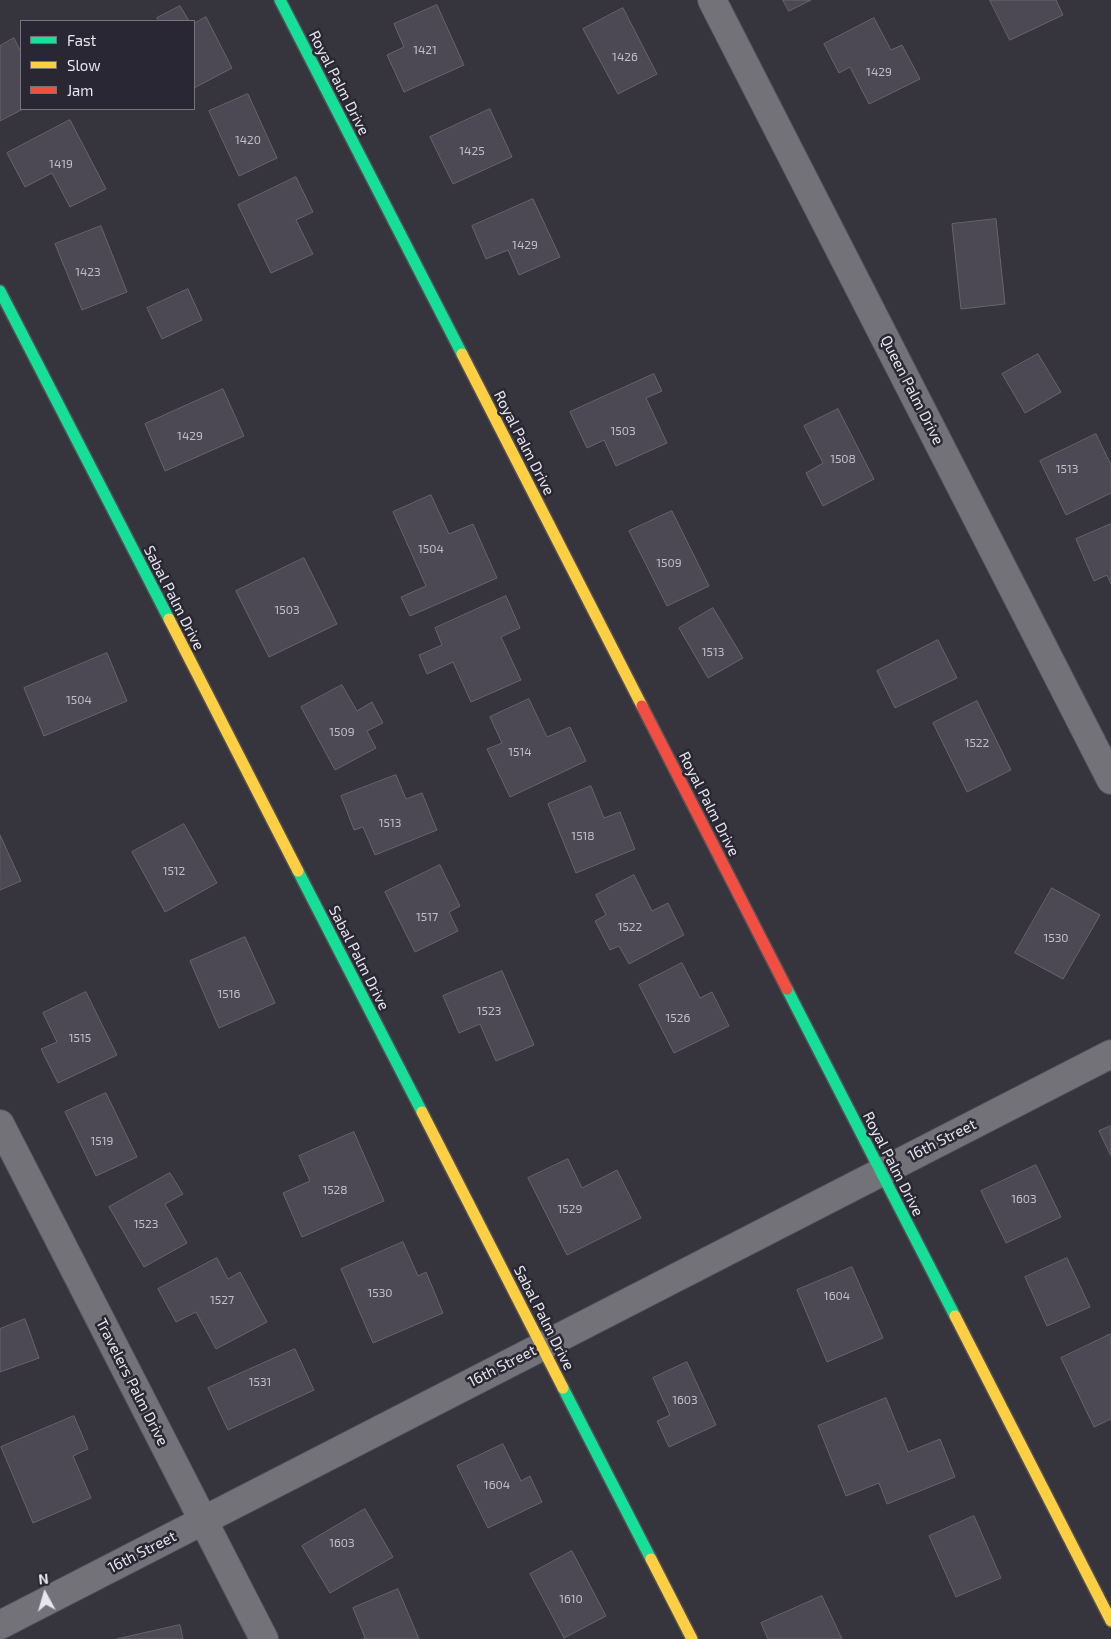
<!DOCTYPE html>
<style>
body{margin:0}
#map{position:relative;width:1111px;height:1639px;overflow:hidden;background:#36343c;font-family:"Exo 2",sans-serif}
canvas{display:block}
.legend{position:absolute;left:20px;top:20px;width:175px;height:90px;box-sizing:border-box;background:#2a2734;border:1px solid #76737e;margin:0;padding:6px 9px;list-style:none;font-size:15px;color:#e7e5ee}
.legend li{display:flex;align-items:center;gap:10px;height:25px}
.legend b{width:25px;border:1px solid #76737e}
.north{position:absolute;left:20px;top:1569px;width:50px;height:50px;-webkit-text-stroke:4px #2a2734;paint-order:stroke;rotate:354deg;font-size:14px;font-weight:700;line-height:20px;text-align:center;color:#e7e5ee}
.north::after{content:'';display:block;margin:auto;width:18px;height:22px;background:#e7e5ee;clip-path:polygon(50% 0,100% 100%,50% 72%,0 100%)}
</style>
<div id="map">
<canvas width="1111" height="1639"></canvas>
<ul class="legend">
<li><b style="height:6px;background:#16e098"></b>Fast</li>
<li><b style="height:6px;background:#ffcf43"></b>Slow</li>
<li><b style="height:6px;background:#f24e42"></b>Jam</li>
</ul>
<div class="north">N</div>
</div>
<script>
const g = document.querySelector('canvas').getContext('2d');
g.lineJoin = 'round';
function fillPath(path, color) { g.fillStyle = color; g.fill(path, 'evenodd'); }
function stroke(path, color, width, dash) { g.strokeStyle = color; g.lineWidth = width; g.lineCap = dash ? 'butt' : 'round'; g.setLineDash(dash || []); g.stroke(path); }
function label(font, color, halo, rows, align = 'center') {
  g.font = font + ' "Exo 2",sans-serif'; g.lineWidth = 5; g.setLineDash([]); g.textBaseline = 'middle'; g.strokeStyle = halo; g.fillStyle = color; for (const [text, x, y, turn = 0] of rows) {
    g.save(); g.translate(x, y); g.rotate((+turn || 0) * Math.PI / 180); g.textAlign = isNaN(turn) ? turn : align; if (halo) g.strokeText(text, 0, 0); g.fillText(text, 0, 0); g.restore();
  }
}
const building = new Path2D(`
 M783 0H811L789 11Z
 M990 0H1056L1063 15 1010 40Z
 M437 5 464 65 404 92 387 55 404 47 394 24Z
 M180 6 189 21H159L157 18Z
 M623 8 657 74 618 94 583 29Z
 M206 17 232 68 194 88V24Z
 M874 18 891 50 902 45 920 79 869 104 850 67 839 73 824 44Z
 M14 38 21 52 23 109 0 121V46Z
 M248 94 277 158 239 176 209 111Z
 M490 109 512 157 453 184 430 137Z
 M70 120 106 189 70 207 52 173 25 187 7 153Z
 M296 177 313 212 296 220 313 254 271 273 238 205Z
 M533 199 560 257 519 275 508 250 486 259 472 226Z
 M996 219 1005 304 961 309 952 224Z
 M101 226 127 292 82 310 55 244Z
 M188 289 202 320 162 339 147 308Z
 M1038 354 1061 392 1025 413 1002 374Z
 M654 374 662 391 646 398 667 443 616 466 604 440 587 448 570 412Z
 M223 389 244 436 165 471 145 424Z
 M838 409 874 479 823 506 806 473 823 463 804 426Z
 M1096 434 1111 465V493L1066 515 1040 461Z
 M431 495 449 534 473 524 497 578 410 616 401 597 426 586 393 512Z
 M672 511 709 586 667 606 629 531Z
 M1111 524V584L1107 575 1094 581 1076 539Z
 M304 558 337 624 269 657 236 591Z
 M506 596 520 628 501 637 521 680 471 702 453 662 427 674 419 655 442 645 435 628Z
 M713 608 743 658 708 678 679 628Z
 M938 640 957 678 895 708 877 671Z
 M107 653 127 701 44 736 24 688Z
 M342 685 357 711 372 702 383 723 367 731 376 748 335 770 301 707Z
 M529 699 547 737 570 727 586 761 510 797 487 749 502 743 490 717Z
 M977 701 1011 770 967 792 933 723Z
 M396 775 406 799 422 793 437 830 375 855 363 827 354 830 341 796Z
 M591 786 604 818 620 812 635 849 576 873 548 804Z
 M184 824 217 883 165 912 132 852Z
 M0 835 21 881 0 890Z
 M440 865 460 906 449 912 458 931 415 952 385 892Z
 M634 875 652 911 668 903 684 935 629 964 619 946 610 950 595 921 606 915 596 895Z
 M1052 888 1100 915 1063 979 1015 953Z
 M245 937 275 1003 219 1028 190 961Z
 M682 963 700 998 712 992 729 1026 674 1053 639 985Z
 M502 971 534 1045 496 1061 480 1024 459 1033 443 996Z
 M86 992 117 1055 58 1083 41 1049 57 1042 43 1013Z
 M106 1093 137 1157 96 1176 65 1112Z
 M1111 1126V1156L1099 1131Z
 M354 1132 384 1201 302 1237 283 1193 310 1181 299 1156Z
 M568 1159 582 1188 617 1170 641 1218 567 1255 528 1178Z
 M1036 1165 1061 1217 1006 1243 981 1191Z
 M170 1173 183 1194 165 1204 187 1243 144 1267 109 1207Z
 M403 1242 418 1276 426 1272 443 1313 373 1343 341 1269Z
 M217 1258 228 1279 240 1272 267 1322 216 1349 196 1312 176 1322 158 1289Z
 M1067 1258 1090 1307 1047 1326 1025 1277Z
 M852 1267 883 1338 827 1362 797 1290Z
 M25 1319 39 1358 0 1372V1329Z
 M1111 1334V1419L1094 1427 1061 1358Z
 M295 1349 314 1390 228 1430 208 1388Z
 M687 1362 716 1425 669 1447 657 1421 670 1415 653 1378Z
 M886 1398 908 1452 940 1439 955 1477 887 1504 879 1483 846 1496 818 1426Z
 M74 1416 88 1449 73 1456 91 1498 33 1523 1 1447Z
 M503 1444 521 1481 530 1476 542 1502 488 1528 457 1466Z
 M365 1509 393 1557 330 1593 302 1546Z
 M974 1516 1001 1578 956 1597 929 1536Z
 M572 1551 606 1616 564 1638 530 1574Z
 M398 1589 419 1639H363L365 1638 353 1608Z
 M822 1596 842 1639H768L761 1623Z
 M180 1625 183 1639H117Z`);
const street = new Path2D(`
 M712 0 1111 780
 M0 1124 264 1639
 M0 1625 1111 1054`);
const fast = new Path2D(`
 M280 0 462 354
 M0 291 169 619
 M298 871 422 1112
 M787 989 955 1316
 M563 1388 651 1559`);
const slow = new Path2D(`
 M462 354 642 706
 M169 619 298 871
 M422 1112 563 1388
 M955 1316 1111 1621
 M651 1559 692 1639`);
const jam = new Path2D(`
 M642 706 787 989`);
const numberNames = [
 ["1421",425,50],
 ["1426",625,57],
 ["1429",879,72],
 ["1420",248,140],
 ["1425",472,151],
 ["1419",61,164],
 ["1429",525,245],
 ["1423",88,272],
 ["1503",623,431],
 ["1429",190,436],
 ["1508",843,459],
 ["1513",1067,469],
 ["1504",431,549],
 ["1509",669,563],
 ["1503",287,610],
 ["1513",713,652],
 ["1504",79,700],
 ["1509",342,732],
 ["1522",977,743],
 ["1514",520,752],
 ["1513",390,823],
 ["1518",583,836],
 ["1512",174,871],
 ["1517",427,917],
 ["1522",630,927],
 ["1530",1056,938],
 ["1516",229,994],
 ["1523",489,1011],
 ["1526",678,1018],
 ["1515",80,1038],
 ["1519",102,1141],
 ["1528",335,1190],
 ["1603",1024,1199],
 ["1529",570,1209],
 ["1523",146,1224],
 ["1530",380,1293],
 ["1604",837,1296],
 ["1527",222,1300],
 ["1531",260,1382],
 ["1603",685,1400],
 ["1604",497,1485],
 ["1603",342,1543],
 ["1610",571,1599]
];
const streetNames = [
 ["Royal Palm Drive",339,83,63],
 ["Queen Palm Drive",912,390,63],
 ["Royal Palm Drive",524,443,63],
 ["Sabal Palm Drive",174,598,63],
 ["Royal Palm Drive",709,804,63],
 ["Sabal Palm Drive",359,958,63],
 ["16th Street",942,1140,-27],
 ["Royal Palm Drive",893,1164,63],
 ["Sabal Palm Drive",544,1318,63],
 ["16th Street",502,1366,-27],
 ["Travelers Palm Drive",132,1382,63],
 ["16th Street",142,1552,-27]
];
fillPath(building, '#4c4955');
stroke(building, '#66656b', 1);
stroke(street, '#535157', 30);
stroke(fast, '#535157', 14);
stroke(slow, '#535157', 14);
stroke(jam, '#535157', 14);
stroke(street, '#737278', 28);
stroke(fast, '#16e098', 11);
stroke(slow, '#ffcf43', 11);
stroke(jam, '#f24e42', 11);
label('12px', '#c0bec8', null, numberNames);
label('15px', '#e7e5ee', '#2a2734', streetNames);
</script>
